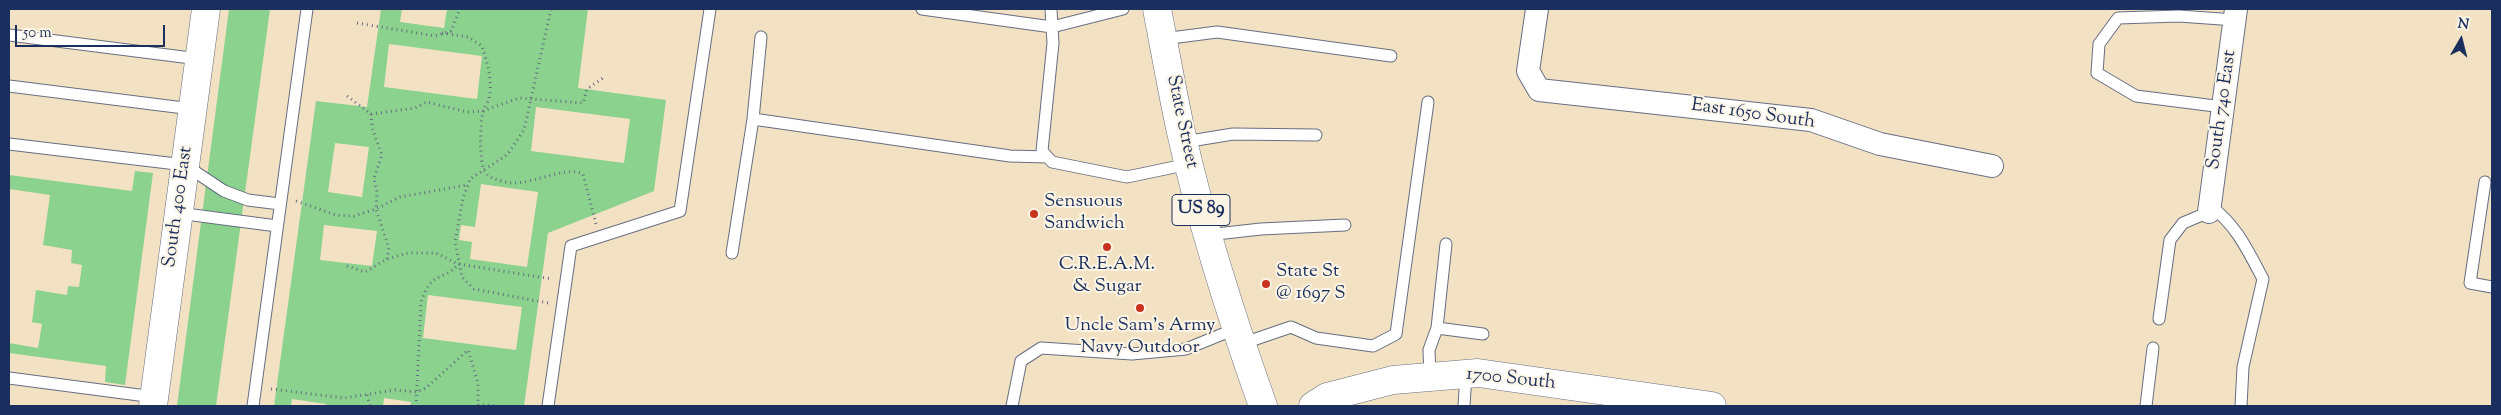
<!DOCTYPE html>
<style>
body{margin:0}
#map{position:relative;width:2501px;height:415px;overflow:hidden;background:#f2e2c3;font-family:"Sorts Mill Goudy",serif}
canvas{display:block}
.frame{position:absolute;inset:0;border:10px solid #1b2f5e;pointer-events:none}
.north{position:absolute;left:2436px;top:15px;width:50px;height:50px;-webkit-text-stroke:4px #fcf5e5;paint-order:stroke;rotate:8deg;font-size:14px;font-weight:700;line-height:20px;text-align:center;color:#1b2f5e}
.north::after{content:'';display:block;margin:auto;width:18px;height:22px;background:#1b2f5e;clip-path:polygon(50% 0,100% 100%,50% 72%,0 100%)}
.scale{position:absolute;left:15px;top:25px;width:150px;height:22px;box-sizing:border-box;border:2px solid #1b2f5e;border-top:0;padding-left:6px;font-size:15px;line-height:18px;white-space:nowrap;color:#1b2f5e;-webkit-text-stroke:4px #fcf5e5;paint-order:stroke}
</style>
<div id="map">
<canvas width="2501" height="415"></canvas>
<div class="frame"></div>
<div class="north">N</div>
<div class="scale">50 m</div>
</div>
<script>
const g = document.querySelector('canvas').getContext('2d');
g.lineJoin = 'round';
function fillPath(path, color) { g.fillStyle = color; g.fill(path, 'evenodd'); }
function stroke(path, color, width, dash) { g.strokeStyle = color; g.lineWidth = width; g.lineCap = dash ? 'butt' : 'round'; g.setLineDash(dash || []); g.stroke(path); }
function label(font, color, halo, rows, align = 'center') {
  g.font = font + ' "Sorts Mill Goudy",serif'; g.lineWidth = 4; g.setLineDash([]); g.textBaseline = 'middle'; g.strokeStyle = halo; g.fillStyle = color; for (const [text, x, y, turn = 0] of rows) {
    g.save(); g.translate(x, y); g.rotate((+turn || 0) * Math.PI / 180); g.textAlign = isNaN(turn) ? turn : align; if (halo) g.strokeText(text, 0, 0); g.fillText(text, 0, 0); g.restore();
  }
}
const green = new Path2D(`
 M229 9H270L216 406H177Z
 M381 9H402L400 22 444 28 447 9H588L578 88 666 100 654 191 548 233 524 406H410L411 402 384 398 383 406H326V404L292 399 291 406H274L316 101 367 107ZM389 44 482 56 477 99 384 87ZM536 107 630 119 624 163 531 151ZM335 143 369 147 362 197 328 192ZM481 184 538 192 527 267 470 259 472 242 459 240 461 225 475 227ZM324 225 377 231 372 266 320 260ZM428 295 522 307 516 350 423 338Z
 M135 171 153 173 125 385 105 382 106 366 9 353V343L38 348 42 324 32 322 36 290 67 295 68 286 79 287 82 265 71 263 72 250 43 245 50 195 9 189V175L132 191Z`);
const path = new Path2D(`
 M357 23 435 36 451 31 460 9
 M442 33 468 37 482 46C487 62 493 81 489 98 488 103 484 107 483 112 480 123 479 164 485 172 490 178 495 179 501 181 527 190 562 164 583 174L596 224
 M347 96 371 114 372 128 382 155 374 178 377 192 376 209 389 248 387 259
 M371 114 415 108 426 102 467 112 483 111 519 98 583 103 587 89 603 78
 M296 201 336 215 354 216 376 209 400 197 467 185
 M347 266 365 272 387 259 408 253H436L458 264 552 279
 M548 303 474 289 462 277 455 242 463 198 470 179 507 155 524 130 551 9
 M271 389 344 398 395 390 417 392 426 388 468 350 478 383V406
 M367 395 370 406
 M478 405 500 406
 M416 406 421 302C431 271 441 282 458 265`);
const lane = new Path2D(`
 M922 9 1052 27 1053 43 1042 151 1052 162 1127 177 1189 164
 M1051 9 1052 27 1123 9
 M9 35 199 59
 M1163 39 1217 32 1391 56
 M9 86 192 109
 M2223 107 2136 96 2097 73 2099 44 2118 18 2179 16 2235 20
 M753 119 761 37
 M1184 142 1233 134 1316 135
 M9 144 185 165 224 191 248 200 280 204
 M2485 182 2470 283 2492 287
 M2210 206C2236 224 2248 251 2263 279L2243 367 2241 406
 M178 213 277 226
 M1207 235 1261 229 1345 225
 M732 253 753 119 1010 156 1047 157
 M2159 319 2170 240 2183 223 2209 212
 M1437 328 1483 334
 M1241 344 1291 327 1316 338 1373 346 1396 334 1428 102
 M1430 377 1429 350 1437 328 1446 244
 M9 378 154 397
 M253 406 307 9
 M548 406 571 246 680 211 710 9
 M1012 406 1021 361 1041 348 1132 354 1186 349 1235 329
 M1464 406 1466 374
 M2146 406 2153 348`);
const street = new Path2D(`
 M1537 9 1528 71 1539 90 1811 120 1880 144 1992 166
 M2209 212 2236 9`);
const secondary = new Path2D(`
 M153 406 206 9
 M1313 406 1327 397 1393 380 1478 373 1712 406`);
const primary = new Path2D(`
 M1157 9C1165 50 1172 91 1181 132 1202 226 1231 316 1263 406`);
const markers = [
 [1034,214,5,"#c8321e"],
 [1107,247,5,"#c8321e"],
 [1266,284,5,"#c8321e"],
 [1140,308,5,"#c8321e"]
];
const shields = [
 [1201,210,58]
];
const shieldNames = [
 ["US 89",1201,210]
];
const streetNames = [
 ["South 740 East",2223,110,-82],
 ["East 1650 South",1753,115,8],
 ["State Street",1181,122,78],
 ["South 400 East",179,207,-82],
 ["1700 South",1511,380,6]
];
const poiNames = [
 ["Sensuous",1044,203],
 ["Sandwich",1044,225],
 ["C.R.E.A.M.",1107,266,"center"],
 ["& Sugar",1107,288,"center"],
 ["State St",1276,273],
 ["@ 1697 S",1276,295],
 ["Uncle Sam's Army",1140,327,"center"],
 ["Navy Outdoor",1140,349,"center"]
];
fillPath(green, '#8ad28d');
stroke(lane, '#666e81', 13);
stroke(street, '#666e81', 24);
stroke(secondary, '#666e81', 29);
stroke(primary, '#666e81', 29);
stroke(path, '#666e81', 3, [1, 4]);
stroke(lane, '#fff', 11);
stroke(street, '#fff', 22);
stroke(secondary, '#fff', 28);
stroke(primary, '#fff', 28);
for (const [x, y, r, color] of markers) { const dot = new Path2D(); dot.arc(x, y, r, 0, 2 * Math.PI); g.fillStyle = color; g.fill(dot); stroke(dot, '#fcf5e5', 2); }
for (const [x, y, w] of shields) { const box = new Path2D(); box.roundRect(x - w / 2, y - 15.5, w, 31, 4); g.fillStyle = '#fcf5e5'; g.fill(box); stroke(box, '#1b2f5e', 1); }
label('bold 18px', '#1b2f5e', null, shieldNames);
label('19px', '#1b2f5e', '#fcf5e5', streetNames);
label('19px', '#1b2f5e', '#fcf5e5', poiNames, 'left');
</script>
